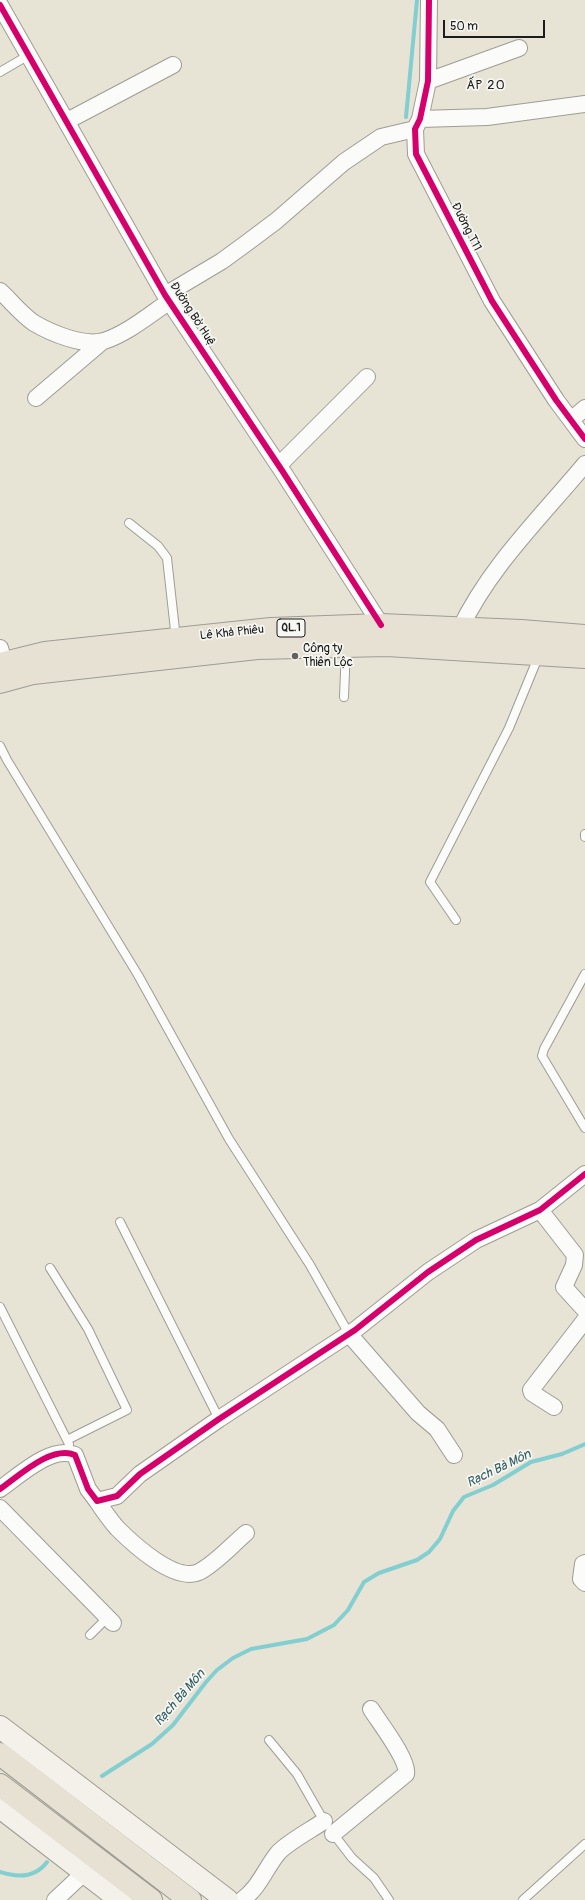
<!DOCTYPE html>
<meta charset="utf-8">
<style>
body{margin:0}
#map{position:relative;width:585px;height:1900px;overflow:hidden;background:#e7e4d6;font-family:Pangolin,sans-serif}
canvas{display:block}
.scale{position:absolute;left:443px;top:20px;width:102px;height:18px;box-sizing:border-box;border:2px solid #1c1c1c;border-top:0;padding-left:5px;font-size:12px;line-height:14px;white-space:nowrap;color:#1c1c1c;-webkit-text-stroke:3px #f6f6f2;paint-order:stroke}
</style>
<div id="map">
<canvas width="585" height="1900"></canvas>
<div class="scale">50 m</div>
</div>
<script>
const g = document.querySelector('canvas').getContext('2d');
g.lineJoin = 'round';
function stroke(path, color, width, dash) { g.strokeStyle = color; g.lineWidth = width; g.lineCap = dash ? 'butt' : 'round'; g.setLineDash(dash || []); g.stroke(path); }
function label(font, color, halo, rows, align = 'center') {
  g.font = font + ' Pangolin,sans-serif'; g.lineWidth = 3.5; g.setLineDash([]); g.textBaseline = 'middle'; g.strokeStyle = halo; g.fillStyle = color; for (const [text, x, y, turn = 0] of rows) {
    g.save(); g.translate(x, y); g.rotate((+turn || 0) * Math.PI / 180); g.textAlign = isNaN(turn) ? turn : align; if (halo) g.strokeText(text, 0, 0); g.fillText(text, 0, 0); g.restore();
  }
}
const stream = new Path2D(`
 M406 117 417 0
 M102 1776 152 1744 173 1725 206 1682 217 1670 233 1658 251 1649 307 1639 334 1625 348 1610 364 1582 379 1573 417 1560 429 1552 440 1539 453 1511 464 1497 493 1485 531 1462 562 1454 585 1444
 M0 1872C18 1878 35 1878 47 1862`);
const lane = new Path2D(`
 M0 72 29 55
 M129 523 158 546 167 558 176 639
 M344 697 346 647
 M0 746 7 760 138 975 229 1139 310 1265 349 1334
 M585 834V837
 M456 920 430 882 509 728 539 655
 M585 974 544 1049 542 1056 585 1128
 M120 1222 219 1419
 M50 1268 88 1329 127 1410 67 1440
 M0 1307 69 1444
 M90 1635 108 1617
 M269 1740 297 1774 325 1823
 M332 1832 352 1858 374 1878 389 1900
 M523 1900 585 1844`);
const street = new Path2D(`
 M429 0 428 81 420 119 415 129 416 154 492 301 556 400 585 439
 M0 5 165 295 283 472 381 625
 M428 81 519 48
 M420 119 487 117 585 104
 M67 121 173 65
 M0 291C11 301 22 315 34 323 51 333 84 347 104 341 128 333 149 315 170 301
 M165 295 222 261 248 242 276 221 344 162 381 137 415 129
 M36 398 103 341
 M571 420 585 408
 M279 465 367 377
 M460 629C490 566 541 517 585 464
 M0 648 4 663
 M540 1210 575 1255 574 1265 564 1287 585 1310
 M349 1334 418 1413 437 1429 454 1455
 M554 1407 532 1393 531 1390 585 1320
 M0 1489C19 1476 51 1445 75 1455L88 1489 97 1501 117 1496 140 1474 219 1419 355 1330 428 1272 476 1240 540 1210 585 1174
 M97 1501C103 1510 110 1520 117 1528 133 1544 175 1583 199 1572 215 1564 232 1545 246 1533
 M0 1508 113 1623
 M585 1563 583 1564 581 1579 585 1583
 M333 1834 406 1774C409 1760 379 1722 371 1709
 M55 1900 85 1872
 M242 1900C259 1888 265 1869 278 1853 288 1842 311 1830 324 1821`);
const secondary = new Path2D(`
 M0 1727 227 1900
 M0 1807 121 1900`);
const highway = new Path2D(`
 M0 664 45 653 271 629 381 625 521 631 585 636
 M0 682 33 673 257 648 387 645 585 657
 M0 1754 190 1900
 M0 1785 151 1900`);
const cycleway = new Path2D(`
 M429 0 428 81 420 119 415 129 416 154 492 301 556 400 585 439
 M0 5 165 295 283 472 381 625
 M0 1489C19 1476 51 1445 75 1455L88 1489 97 1501 117 1496 140 1474 219 1419 355 1330 428 1272 476 1240 540 1210 585 1174`);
const markers = [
 [295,656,4,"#63625d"]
];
const shields = [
 [291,628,28]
];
const shieldNames = [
 ["QL.1",291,628]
];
const streetNames = [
 ["Đường T11",466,227,63],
 ["Đường Bờ Huệ",192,314,57],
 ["Lê Khả Phiêu",232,633,-6]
];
const poiNames = [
 ["Công ty",303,649],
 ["Thiên Lộc",303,663]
];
const neighbourhoodNames = [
 ["ẤP 20",486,86]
];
const waterNames = [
 ["Rạch Bà Môn",499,1469,-26],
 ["Rạch Bà Môn",180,1698,-49]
];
stroke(stream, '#82ced0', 4);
stroke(lane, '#9e9c94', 10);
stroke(street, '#9e9c94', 18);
stroke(secondary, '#9e9c94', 24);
stroke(highway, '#9e9c94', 24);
stroke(lane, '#fbfbf9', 8);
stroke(street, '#fbfbf9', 16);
stroke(secondary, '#f3f1ea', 22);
stroke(highway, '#e7e1d4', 22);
stroke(cycleway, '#d6006c', 6);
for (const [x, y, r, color] of markers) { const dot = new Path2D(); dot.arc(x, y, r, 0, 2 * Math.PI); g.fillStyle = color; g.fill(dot); stroke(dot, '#f6f6f2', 1.5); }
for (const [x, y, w] of shields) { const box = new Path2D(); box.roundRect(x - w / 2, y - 9, w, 18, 3); g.fillStyle = '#f6f6f2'; g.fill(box); stroke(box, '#1c1c1c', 1); }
label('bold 11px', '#1c1c1c', null, shieldNames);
label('12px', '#1c1c1c', '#f6f6f2', streetNames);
label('12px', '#1c1c1c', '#f6f6f2', poiNames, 'left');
g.letterSpacing = '1px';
label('13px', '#1c1c1c', '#f6f6f2', neighbourhoodNames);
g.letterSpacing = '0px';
label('italic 13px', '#345f63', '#f6f6f2', waterNames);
</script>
